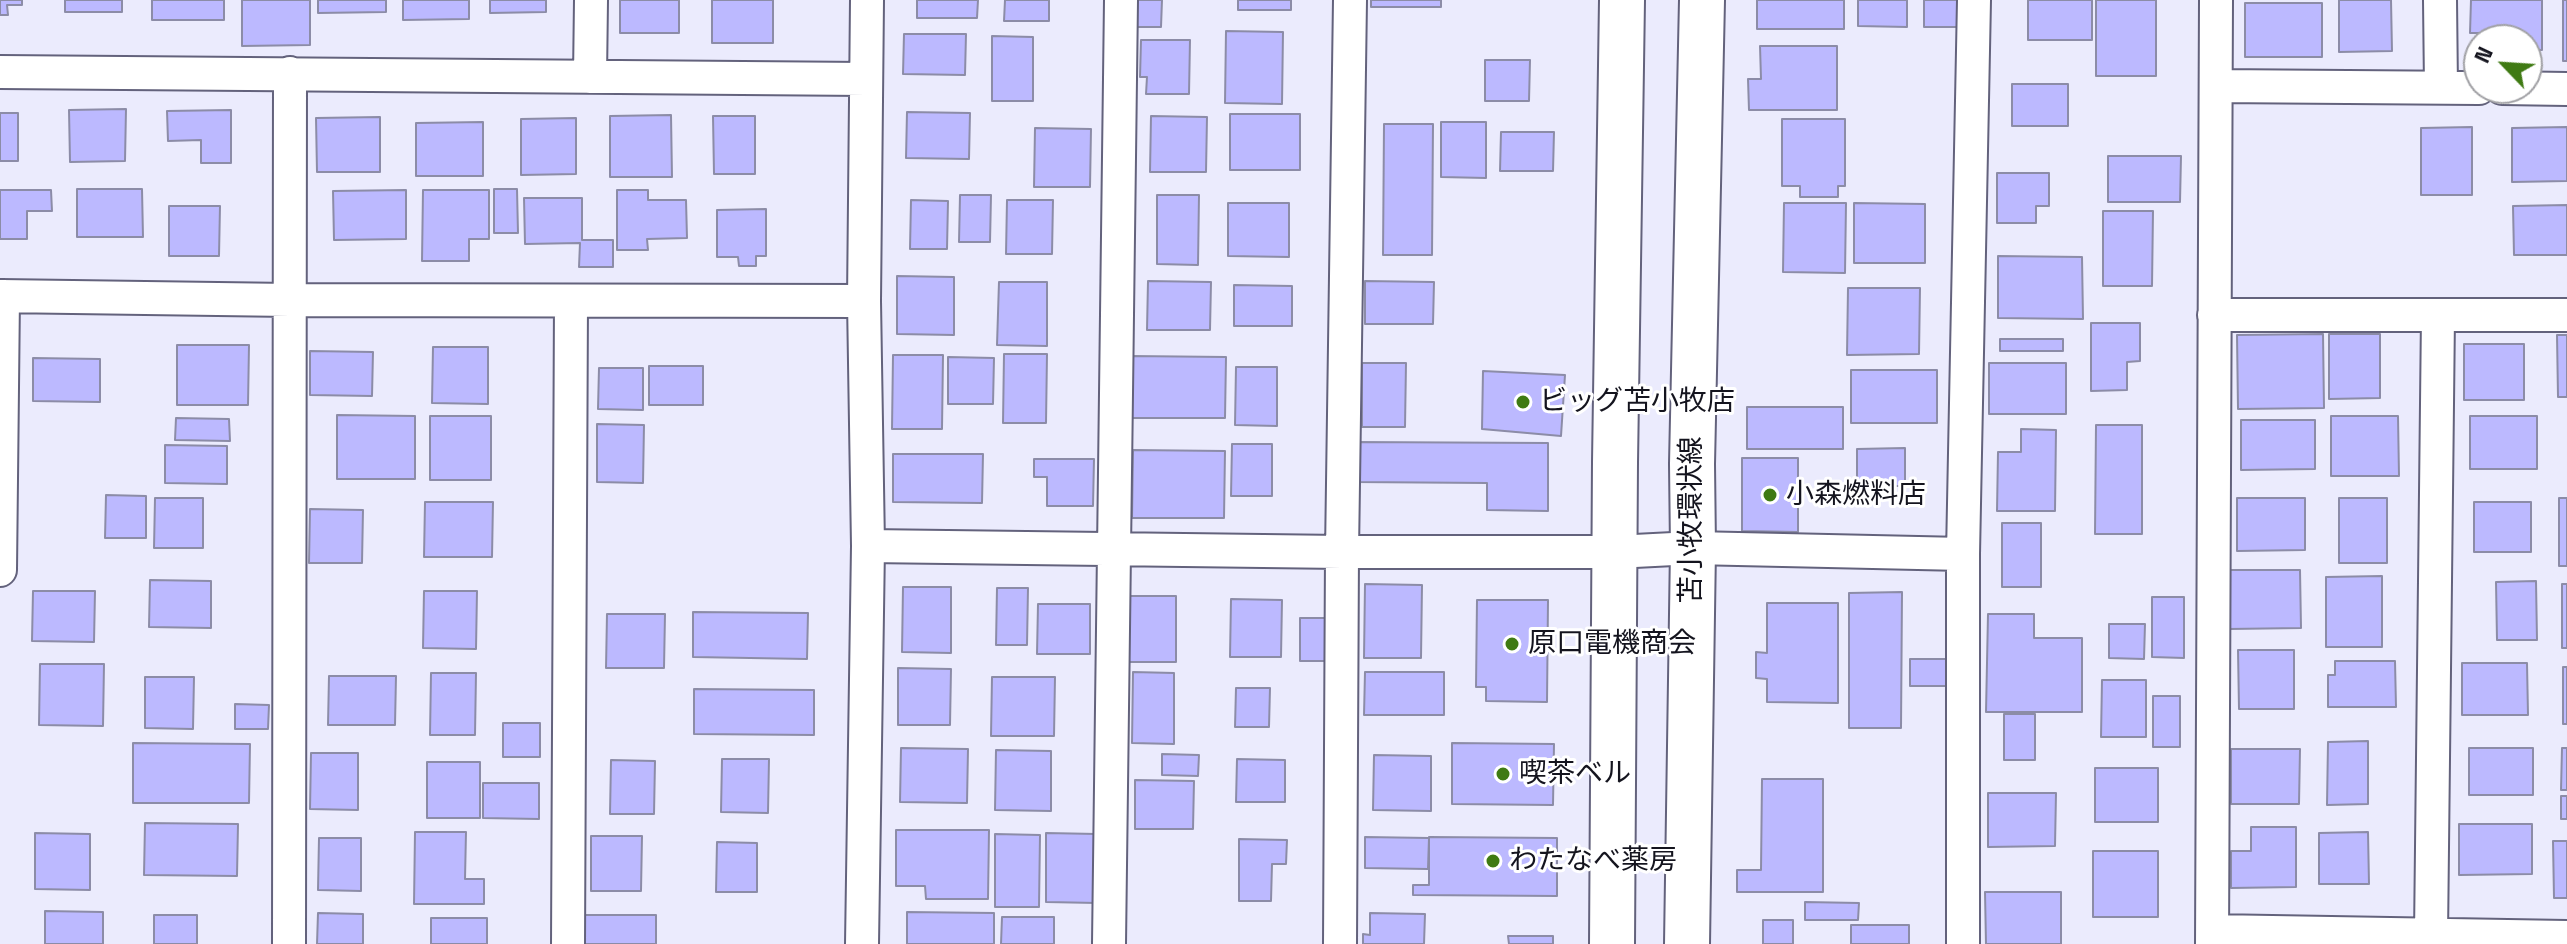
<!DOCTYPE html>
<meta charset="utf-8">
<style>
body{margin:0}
#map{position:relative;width:2567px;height:944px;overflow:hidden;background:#ebebfd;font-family:"Space Grotesk",sans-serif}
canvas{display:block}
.north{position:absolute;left:2463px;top:24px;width:80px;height:80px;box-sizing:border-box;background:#fff;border:2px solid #a1a1a5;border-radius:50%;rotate:295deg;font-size:22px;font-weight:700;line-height:32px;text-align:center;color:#14141e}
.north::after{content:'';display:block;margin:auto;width:28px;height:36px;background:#3f7a13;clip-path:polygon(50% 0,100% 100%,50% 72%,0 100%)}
</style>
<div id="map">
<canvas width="2567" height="944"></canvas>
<div class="north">N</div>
</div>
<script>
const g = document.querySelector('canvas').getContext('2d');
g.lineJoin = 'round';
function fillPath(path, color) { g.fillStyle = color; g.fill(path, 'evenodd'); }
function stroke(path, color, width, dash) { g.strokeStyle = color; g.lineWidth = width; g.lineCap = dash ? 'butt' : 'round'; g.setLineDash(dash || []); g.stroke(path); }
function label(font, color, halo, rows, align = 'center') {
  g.font = font + ' "Space Grotesk","Noto Sans JP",sans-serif'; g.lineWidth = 6; g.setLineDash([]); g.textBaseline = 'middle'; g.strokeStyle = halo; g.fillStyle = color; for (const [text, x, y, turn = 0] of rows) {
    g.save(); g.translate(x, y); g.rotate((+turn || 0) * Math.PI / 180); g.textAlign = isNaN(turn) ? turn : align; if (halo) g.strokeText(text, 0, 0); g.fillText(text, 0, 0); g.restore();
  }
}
const building = new Path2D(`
 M0 0H22V5H7L8 15H0Z
 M65 0H122V12H65Z
 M152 0H224V20H152Z
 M242 0H310V45L242 46Z
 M318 0H386V12L318 13Z
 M403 0H469V19L403 20Z
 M490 0H546V12L490 13Z
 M620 0H679V33H620Z
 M712 0H773V43H712Z
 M917 0H978L977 18H917Z
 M1005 0H1049V21H1004Z
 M1132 0H1162L1161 27H1132Z
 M1238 0H1291V10H1238Z
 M1371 0H1441V7H1371Z
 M1757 0H1844V29H1757Z
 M1858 0H1907V27L1858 26Z
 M1924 0H1969V27H1924Z
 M2028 0H2092V40H2028Z
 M2096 0H2156V76H2096Z
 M2339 0H2391L2392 51 2339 52Z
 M2471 0H2542V50H2527V40H2495V33H2470Z
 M2563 0H2567V61H2563Z
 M2245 3H2322V57H2245Z
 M1226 31 1283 32 1282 104 1225 103Z
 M904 34H966L965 75 903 74Z
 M992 36 1033 37V101H992Z
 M1141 40H1190L1189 94H1146L1147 77H1140Z
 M1760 46H1837V110H1749L1748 79H1761Z
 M1485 60H1530L1529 101H1485Z
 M2012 84H2068V126H2012Z
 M126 109 125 161 70 162 69 110Z
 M231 110V163H201V140L168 141 167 111Z
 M907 112 970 113 969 159 906 158Z
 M0 113H18V161H0Z
 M1230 114H1300V170H1230Z
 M671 115 672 177H610V116Z
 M713 116H755V174H714Z
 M1151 116 1207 117 1206 172H1150Z
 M380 117V172H317L316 118Z
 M576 118V174L521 175V119Z
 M1782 119H1845V186H1838V197H1800V186H1782Z
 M483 122V176H416V123Z
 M1441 122H1486V178L1441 177Z
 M1384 124H1433L1432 255H1383Z
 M2472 127V195H2421V128Z
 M2567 127V181L2512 182V128Z
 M1035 128 1091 129 1090 187H1034Z
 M1501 132H1554L1553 171H1500Z
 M2108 156H2181L2180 202H2108Z
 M1997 173H2049V206H2036V223H1997Z
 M77 189H142L143 237H77Z
 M494 189H517L518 233H494Z
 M0 190H51L52 211H27V239H0Z
 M406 190V239L334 240 333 191Z
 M423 190H489V239H469V261H422Z
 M617 190H648V200H686L687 238 647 239 648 250H617Z
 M960 195H991L990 242H959Z
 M1157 195H1199L1198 265 1157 264Z
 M524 198H582V240H613V267H579L580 243 525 244Z
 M911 200 948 201 947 249H910Z
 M1007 200H1053L1052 254H1006Z
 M1228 203H1289V257L1228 256Z
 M1784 203H1846L1845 273 1783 272Z
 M1854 203 1925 204V263H1854Z
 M2567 205V255H2514L2513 206Z
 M169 206H220L219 256H169Z
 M766 209V256H756V266H739L738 257H717V210Z
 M2103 211H2153L2152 286H2103Z
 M1998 256 2082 257 2083 319 1998 318Z
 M897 276 954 277V335L897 334Z
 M1148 281 1211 282 1210 330H1147Z
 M1365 281 1434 282 1433 324H1365Z
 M999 282H1047V346L997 345Z
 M1234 285 1292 286V326H1234Z
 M1848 288H1920L1919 354 1847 355Z
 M2091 323H2140V361L2127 362V390L2091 391Z
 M2323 334 2324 408 2238 409 2237 335Z
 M2329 334H2380V398L2329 399Z
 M2557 335H2567V397H2558Z
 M2000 339H2063V351H2000Z
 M2464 344H2524V400H2464Z
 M177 345H249L248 405H177Z
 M433 347H488V404L432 403Z
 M310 351 373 352 372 396 310 395Z
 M1004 354H1047L1046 423H1003Z
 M893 355H943L942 429H892Z
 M1131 356 1226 357 1225 418H1130Z
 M948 357 994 358 993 404H948Z
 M33 358 100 359V402L33 401Z
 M1362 363H1406L1405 427H1362Z
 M1989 363H2066V414H1989Z
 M649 366H703V405H649Z
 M1236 367H1277V426L1235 425Z
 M599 368H643V410L598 409Z
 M1851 370H1937V423H1851Z
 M1483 371 1565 375 1561 436 1482 429Z
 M1747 407H1843V449H1747Z
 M337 415 415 416V479H337Z
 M430 416H491V480H430Z
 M2331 416H2398L2399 476H2331Z
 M2470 416H2537V469H2470Z
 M176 418 229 419 230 441 175 440Z
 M2241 420H2315V469L2241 470Z
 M597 424 644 425 643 483 597 482Z
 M2096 425H2142V534H2095Z
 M2021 429 2056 430 2055 511H1997L1998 452H2021Z
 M1354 442 1548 443V511L1487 510V483L1354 482Z
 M1232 444H1272V496H1231Z
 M165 445 227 446V484L165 483Z
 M1905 448V486H1857V449Z
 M1133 450 1225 451 1224 518H1132Z
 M893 454H983L982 503 893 502Z
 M1742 458H1798V532L1742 531Z
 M1034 459H1094L1093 506H1047V477H1034Z
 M106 495 146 496V538H105Z
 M155 498H203V548H154Z
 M2237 498H2305V550L2237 551Z
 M2339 498H2387V563H2339Z
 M2559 498H2567V566H2559Z
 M425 502H493L492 557H424Z
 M2474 502H2531V552H2474Z
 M310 509 363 510 362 563H309Z
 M2002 523H2041V587H2002Z
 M2229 570H2300L2301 628 2229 629Z
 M2382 576V647H2326V577Z
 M150 580 211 581V628L149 627Z
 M2536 581 2537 640H2497L2496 582Z
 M1365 584 1422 585 1421 658H1364Z
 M2562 584H2567V648H2562Z
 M903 587H951V653L902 652Z
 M997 588H1028L1027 645H996Z
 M33 591H95L94 642 32 641Z
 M424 591H477L476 649 423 648Z
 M1902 592 1901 728H1849V593Z
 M1127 596H1176V662H1126Z
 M2152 597H2184V658L2152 657Z
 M1231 599 1282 600 1281 657H1230Z
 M1477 600H1548L1547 702 1486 701V687H1476Z
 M1767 603H1838V703L1767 702V679L1756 678V652L1767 653Z
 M1038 604H1090V654H1037Z
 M693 612 808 613 807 659 693 657Z
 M607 614H665L664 668H606Z
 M1988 614H2034V638H2082V712H1986Z
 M1300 618H1332V661H1300Z
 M2109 624H2145L2144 659 2109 658Z
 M2238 650H2294V709H2239Z
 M1910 659H1951V686H1910Z
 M2335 661H2395L2396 707H2328V675H2335Z
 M2462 663H2527L2528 715H2462Z
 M40 664H104L103 726 39 725Z
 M2563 667H2567V724H2563Z
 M898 668 951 669 950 725H898Z
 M1133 672 1174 673V744L1132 743Z
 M1365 672H1444V715H1364Z
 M431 673H476L475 735H430Z
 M329 676H396L395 725H328Z
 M145 677H194L193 729 145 728Z
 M992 677H1055L1054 736H991Z
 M2102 680H2146V737H2101Z
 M1236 688H1270L1269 727H1235Z
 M694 689 814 690V735L694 734Z
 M2153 696H2180V747H2153Z
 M235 704 269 705 268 729H235Z
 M2004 714H2035V760H2004Z
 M503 723H540V757H503Z
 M2368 741V804L2327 805 2328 742Z
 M133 743 250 744 249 803H133Z
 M1452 743 1554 744 1553 805 1452 804Z
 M901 748 968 749 967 803 900 802Z
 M2469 748H2533V795H2469Z
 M2562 748H2567V790H2561Z
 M2231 749H2300L2299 804H2231Z
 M996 750 1051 751V811L995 810Z
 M311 753H358V810L310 809Z
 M1162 754 1199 755 1198 776 1162 775Z
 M1374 755 1431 756V811L1373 810Z
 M722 759H769L768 813 721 812Z
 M1237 759 1285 760V802H1236Z
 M611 760 655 761 654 814H610Z
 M427 762H480V818H427Z
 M2095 768H2158V822H2095Z
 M1762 779H1823V892H1737V870H1761Z
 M1135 780 1194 781 1193 829H1135Z
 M483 783H539V819L483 818Z
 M1988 793H2056L2055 846 1988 847Z
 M2561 796H2567V819H2561Z
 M145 823 238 824 237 876 144 875Z
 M2459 824H2532V874L2459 875Z
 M2251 827H2296V887L2231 888V851H2251Z
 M896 830H989L988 899H926L925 886H896Z
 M415 832H466L465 879H484V904H414Z
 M2368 832 2369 884H2319V833Z
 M35 833 90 834V890L35 889Z
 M1046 833 1097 834V903L1046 902Z
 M995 834 1040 835 1039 907H995Z
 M591 836H642L641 891H591Z
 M1365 837 1429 838 1428 869 1365 868Z
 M1429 837 1557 838V896L1413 895V885H1429Z
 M319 838H361V891L318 890Z
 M1239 839 1287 840 1286 864H1272L1271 901H1239Z
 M2553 841H2567V898H2554Z
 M717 842 757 843V892H716Z
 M2093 851H2158V917H2093Z
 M1985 892H2061V944H1986Z
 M1805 902 1859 903 1858 920H1805Z
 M45 911 103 912V944H45Z
 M907 912 994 913V944H907Z
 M318 913 363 914V944H317Z
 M1370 913 1425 914 1424 944H1363V934L1370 935Z
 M154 915H197V944H154Z
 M583 915H656V944H583Z
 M1002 917H1054V944H1001Z
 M431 918H487V944H431Z
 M1763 920H1793V944H1763Z
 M1851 925H1909V944H1851Z
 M1508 936H1553V944H1509Z`);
const street = new Path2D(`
 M2440 0 2441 87
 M0 72 866 79
 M590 77 591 0
 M2216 86 2479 88
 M2502 88 2567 89
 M0 296 290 300 864 301
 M2214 315H2567
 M868 546 1342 552H1615L1693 548 1963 554
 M0 570 3 296
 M2213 931 2567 937
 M2431 935 2438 315
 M289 944 290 73
 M568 944 571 301
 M862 944 868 546 864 301 867 0
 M1109 944 1121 0
 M1340 944 1342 552 1350 0
 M1963 944V554L1974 0
 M2212 944 2216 0`);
const secondary = new Path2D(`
 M1612 944 1615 462 1622 0
 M1687 944 1693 548 1692 464 1702 0`);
const markers = [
 [1523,402,8,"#3f7a13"],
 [1770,495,8,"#3f7a13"],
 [1512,644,8,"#3f7a13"],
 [1503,774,8,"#3f7a13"],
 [1493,861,8,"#3f7a13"]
];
const poiNames = [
 ["ビッグ苫小牧店",1539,402],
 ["小森燃料店",1786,495],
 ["原口電機商会",1528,644],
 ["喫茶ベル",1519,774],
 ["わたなべ薬房",1509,861]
];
const streetNames = [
 ["苫小牧環状線",1692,520,-90]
];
fillPath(building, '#bcb9ff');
stroke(building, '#8c8ca7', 2);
stroke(street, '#63627c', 36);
stroke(secondary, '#63627c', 48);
stroke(street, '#fff', 32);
stroke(secondary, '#fff', 44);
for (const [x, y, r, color] of markers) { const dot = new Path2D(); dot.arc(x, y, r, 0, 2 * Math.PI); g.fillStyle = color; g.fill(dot); stroke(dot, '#fff', 3); }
label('28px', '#14141e', '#fff', poiNames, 'left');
label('28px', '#14141e', '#fff', streetNames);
</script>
